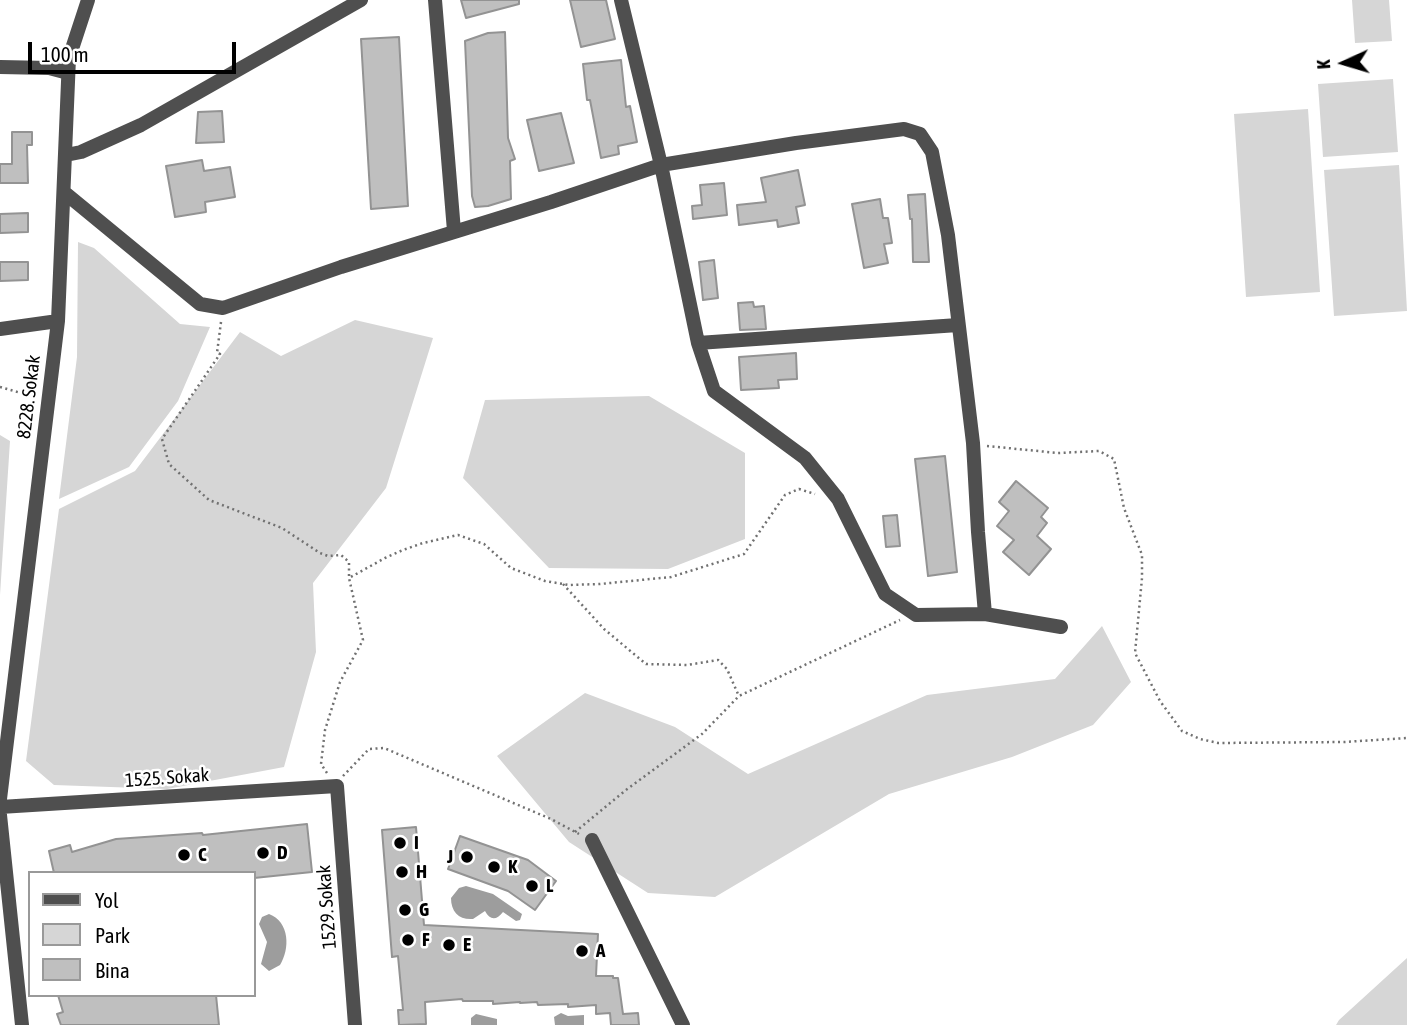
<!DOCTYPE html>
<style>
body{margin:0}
#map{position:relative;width:1407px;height:1025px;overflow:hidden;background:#fff;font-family:"Asap Condensed",sans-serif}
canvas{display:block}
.legend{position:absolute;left:28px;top:871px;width:228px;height:126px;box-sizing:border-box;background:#fff;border:2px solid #999;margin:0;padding:9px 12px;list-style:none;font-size:21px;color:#000}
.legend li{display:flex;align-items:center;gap:14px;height:35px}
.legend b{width:35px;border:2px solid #999}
.north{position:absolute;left:1309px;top:28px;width:70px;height:70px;-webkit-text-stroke:5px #fff;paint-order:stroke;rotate:266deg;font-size:19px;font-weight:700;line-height:28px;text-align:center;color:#000}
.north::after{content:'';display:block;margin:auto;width:24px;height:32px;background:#000;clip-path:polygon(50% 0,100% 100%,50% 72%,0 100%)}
.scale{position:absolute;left:28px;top:42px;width:208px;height:32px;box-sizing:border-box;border:4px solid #000;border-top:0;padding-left:9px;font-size:21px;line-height:24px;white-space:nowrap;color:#000;-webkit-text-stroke:5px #fff;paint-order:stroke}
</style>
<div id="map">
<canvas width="1407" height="1025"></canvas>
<ul class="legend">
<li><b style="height:9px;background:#4f4f4f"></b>Yol</li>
<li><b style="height:19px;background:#d6d6d6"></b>Park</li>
<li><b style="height:19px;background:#bfbfbf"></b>Bina</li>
</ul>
<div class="north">K</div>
<div class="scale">100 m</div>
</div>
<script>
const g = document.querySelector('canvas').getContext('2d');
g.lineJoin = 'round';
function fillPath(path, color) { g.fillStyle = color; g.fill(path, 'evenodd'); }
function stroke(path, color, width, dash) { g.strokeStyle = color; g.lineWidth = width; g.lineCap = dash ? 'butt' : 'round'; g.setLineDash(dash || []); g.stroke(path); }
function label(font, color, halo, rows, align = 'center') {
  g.font = font + ' "Asap Condensed",sans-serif'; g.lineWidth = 5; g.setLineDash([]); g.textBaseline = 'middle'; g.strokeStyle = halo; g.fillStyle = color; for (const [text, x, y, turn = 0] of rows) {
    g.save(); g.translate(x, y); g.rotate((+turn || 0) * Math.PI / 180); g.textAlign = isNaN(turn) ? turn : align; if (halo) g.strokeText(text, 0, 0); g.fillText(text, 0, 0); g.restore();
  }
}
const green = new Path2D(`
 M1352 0H1389L1392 41 1355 43Z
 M1393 79 1398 152 1323 157 1318 84Z
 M1308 109 1320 292 1246 297 1234 114Z
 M1399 165 1407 311 1334 316 1324 170Z
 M78 242 94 248 180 324 210 327 178 401 129 467 59 499 77 357Z
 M355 320 433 338 386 488 313 583 316 652 284 767 167 789 54 785 26 761 59 509 135 471 240 332 281 356Z
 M649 396 745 453V539L668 569 549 568 463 478 485 400Z
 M0 435 10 441 0 595Z
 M1102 626 1131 682 1093 725 1012 757 889 794 715 897 648 893 569 842 497 756 585 693 675 727 748 774 927 695 1055 679Z
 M1407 958V1025H1336L1339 1020Z`);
const water = new Path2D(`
 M466 886 493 894 522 914 520 920 516 921 503 912C496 921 490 920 485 911L473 919C459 920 451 912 451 898L459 888Z
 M269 914C290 922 290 949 280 965L269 971 261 964 267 942 259 924 262 917Z
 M561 1013 568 1016 584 1015V1025H555L554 1017Z
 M476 1014 497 1019V1025H471V1018Z`);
const building = new Path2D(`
 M461 0H519V4L466 18Z
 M570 0H606L615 39 581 47Z
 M505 32 508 138 515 159 510 161 511 199 488 206 475 207 472 196 465 41 488 33Z
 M399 37 408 206 371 209 361 39Z
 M621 60 626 107 630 106 637 142 618 146 619 154 601 158 590 100H587L583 64Z
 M222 111 224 142 196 143 198 112Z
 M561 113 574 163 539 171 527 120Z
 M12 132H32V145H27L28 183H0V164H12Z
 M202 160 204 171 230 167 235 197 205 202 206 212 175 217 166 166Z
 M798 170 805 205 796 207 799 223 778 227 777 220 739 225 737 205 766 202 761 178Z
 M724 183 727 215 693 219 692 206 702 205 700 185Z
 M925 194 929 262H913L912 219H910L908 195Z
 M880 199 883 218H888L892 243 884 244 888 263 864 268 852 204Z
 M28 213V232L0 233V214Z
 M714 260 718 298 703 300 699 262Z
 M0 262H28V280L0 281Z
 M753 302 754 307 764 306 766 329 740 330 738 303Z
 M796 353 797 379 778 380 779 388 741 390 739 357Z
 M945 456 957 572 928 576 915 459Z
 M1016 481 1048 508 1041 517 1047 523 1037 536 1051 549 1029 575 1003 552 1014 540 997 526 1009 511 999 502Z
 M897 515 900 546 886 547 883 516Z
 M307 824 312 872 254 878V873H54L49 851 70 845 72 852 116 839 202 833 203 835Z
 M416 827 424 925 598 934 596 976H613V978H618L623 1014 638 1013 639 1025H611L610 1013 596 1014V1005L568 1007V1004L538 1005 537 1002 520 1003V1002L493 1004V1001H463L462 999 425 1002 426 1024 399 1025 398 1010H403L398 956 392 957 382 830Z
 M460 836 528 860 556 881 535 910 508 891 448 869Z
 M58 995H216L219 1025H61L57 1014 63 1012Z`);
const path = new Path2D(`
 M221 322 217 353 220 354 162 439 169 464 209 500 282 528 320 553 328 556 341 555 349 562V577
 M0 387 35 397
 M987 446 1058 453 1099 451 1114 459 1124 508 1142 555V578L1135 653 1160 701 1182 731 1200 739 1218 743 1344 742 1407 738
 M563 584 604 629 646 664 687 665 718 660 727 669 738 694
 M327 773 321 764 325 730 340 682 363 640 349 578 385 558 403 550 423 543 458 535 484 544 511 568 545 581 569 585 600 584 671 577 744 554 785 495 799 489 815 494
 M343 776 369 749 384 748 551 819 579 834
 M575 832 626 790 702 734 739 696 900 620`);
const minor = new Path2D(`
 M435 0 454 231
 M621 0 661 165 698 343 714 391 805 458 838 499 885 594 916 615 985 614 1061 627
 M0 67 49 68 68 73
 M66 155 81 152 141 125 361 0
 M65 193 200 304 223 308 341 267 551 202 661 165 796 143 904 129 920 134 932 152 948 235 973 443 978 532 985 614
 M0 329 58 321
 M698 343 958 325
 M0 799 58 321 69 58 88 0
 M0 807 337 786 355 1025
 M0 815 22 1025
 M592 840 683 1025`);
const markers = [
 [400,843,7,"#000"],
 [263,853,7,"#000"],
 [184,855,7,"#000"],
 [467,857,7,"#000"],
 [494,867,7,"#000"],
 [402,872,7,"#000"],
 [532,886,7,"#000"],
 [405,910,7,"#000"],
 [408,940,7,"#000"],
 [449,945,7,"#000"],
 [582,951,7,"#000"]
];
const streetNames = [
 ["8228. Sokak",29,397,-83],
 ["1525. Sokak",167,778,-4],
 ["1529. Sokak",327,907,-94]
];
const poiNames = [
 ["I",414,843],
 ["D",277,853],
 ["C",198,855],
 ["J",453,857,"right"],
 ["K",508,867],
 ["H",416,872],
 ["L",546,886],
 ["G",419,910],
 ["F",422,940],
 ["E",463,945],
 ["A",596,951]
];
fillPath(green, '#d6d6d6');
fillPath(water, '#9d9d9d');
fillPath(building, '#bfbfbf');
stroke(building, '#939393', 2);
stroke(path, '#717171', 2.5, [2, 3.5]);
stroke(minor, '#4f4f4f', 14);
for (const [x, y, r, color] of markers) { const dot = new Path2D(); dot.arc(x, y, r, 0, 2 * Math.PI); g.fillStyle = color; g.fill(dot); stroke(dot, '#fff', 2.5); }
label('19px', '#000', '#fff', streetNames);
label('bold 19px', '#000', '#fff', poiNames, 'left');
</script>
